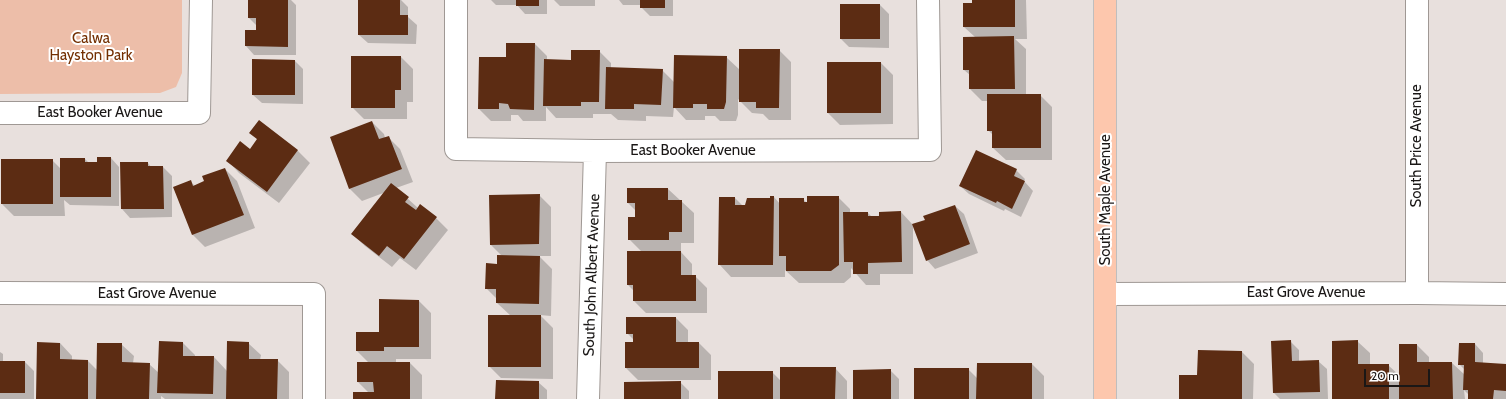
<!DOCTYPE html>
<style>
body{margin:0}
#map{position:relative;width:1506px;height:399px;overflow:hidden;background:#e8e0dd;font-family:Cabin,sans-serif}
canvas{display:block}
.scale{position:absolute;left:1364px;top:369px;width:66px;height:18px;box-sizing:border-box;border:2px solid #1a1716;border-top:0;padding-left:5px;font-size:12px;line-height:14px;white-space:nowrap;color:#1a1716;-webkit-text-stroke:3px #fff;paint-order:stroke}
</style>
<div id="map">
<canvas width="1506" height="399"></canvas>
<div class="scale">20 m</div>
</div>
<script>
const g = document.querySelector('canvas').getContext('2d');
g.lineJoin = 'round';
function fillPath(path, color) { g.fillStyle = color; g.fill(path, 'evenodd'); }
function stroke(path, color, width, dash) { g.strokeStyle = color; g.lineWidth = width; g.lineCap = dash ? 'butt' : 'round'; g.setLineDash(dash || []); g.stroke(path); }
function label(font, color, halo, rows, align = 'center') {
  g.font = font + ' Cabin,sans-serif'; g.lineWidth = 4; g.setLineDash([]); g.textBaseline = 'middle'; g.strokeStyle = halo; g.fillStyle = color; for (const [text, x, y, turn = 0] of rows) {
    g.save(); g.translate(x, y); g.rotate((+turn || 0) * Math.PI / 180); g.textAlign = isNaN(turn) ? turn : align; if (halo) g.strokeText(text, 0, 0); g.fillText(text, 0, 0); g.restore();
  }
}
const green = new Path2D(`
 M0 0H182V73L176 87 160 93 0 94Z`);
const shadow = new Path2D(`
 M249 0H291L296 5V55H254L246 46 257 31V26L249 18Z
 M359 0H401L408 7V17L417 25 416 44 368 43 359 35Z
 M491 0H547V14H525L517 5H496Z
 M554 0H595V6H560Z
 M619 0H673V16H650L641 7V5H623Z
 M972 0H1026L1027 39H1015L1026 49V95H1040L1052 107V160H1006L993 148V135L988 130V101H982L970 89V75L964 70 975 37 964 27 973 4Z
 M841 5H880L889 14V48L849 47 841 39Z
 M535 44 547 56V60L572 61 599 51 611 63V68L662 70 674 82 726 57 740 70 779 50 791 62V120H769L763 114 752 113 738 99V115L736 121H720L715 116H705V120H686L674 107 673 117 646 116V121L618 120 611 114H593V118H556L546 107V121H523L518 115H511V121H491L479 109 507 58Z
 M401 57 413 69V102H407V119H364L352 107Z
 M295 61 303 69V104L262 103 253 95Z
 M881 63 893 75V124L840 125 828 113Z
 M259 121 298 151 310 163 279 203 239 173 227 160 250 150 258 140 250 133Z
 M372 122 384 134 385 138 388 137 400 149 413 182 396 188 418 208 420 206 436 218 448 230 416 270 400 258 392 267 365 246 352 234 386 192 362 201 350 189 331 138Z
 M111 158 119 167V206L70 205 64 200 65 216H14L2 204 52 160 61 169 85 159 89 163H98Z
 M148 163 151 167H163L172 176V217L130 218 122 209Z
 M225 169 237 181 255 228 205 247 193 235 175 188 191 182 195 186 205 182Z
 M1016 170 1025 179 1024 181 1033 191 1021 217 1005 209 1004 211 969 194 960 186Z
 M668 189 694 213V243H681V252L692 264V276H695L707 288V313H646L634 301V291L628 285 642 252 629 239 636 218V211L628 203Z
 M539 195 551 207V256H539L552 269 551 316 540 315 553 328V379L501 378 489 366 511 316 497 303V299L486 288 502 256 491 245Z
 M774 197 780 204 803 199 808 204 838 197 850 209V213H868L872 217 901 212 913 225V274H880V285H866L851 268V277L844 283H799L785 270V277H731L719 264 720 198H735L743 206Z
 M955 206 964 214 978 253 935 269 927 260 926 220Z
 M419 301 431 313V359H396V363H410L422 375V399H354L369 393 358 382 369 363 357 351Z
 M676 318 688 330V343H699L711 355V380H638L626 368 634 343V340L627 333Z
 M1290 341 1299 350V361H1318L1327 369 1328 399H1280L1274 393Z
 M1357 341 1370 353V365H1388L1400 376 1417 345 1429 357V363H1452L1465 375V370L1459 364 1475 344 1483 353V364L1506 365V399H1469V395L1464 390 1465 399H1333Z
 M160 342 183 343 195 355V357H214L227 371 248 343 261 355 260 360H277L289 372V399H165L161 396V399H37L60 343 72 356V360L88 361 98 371 121 344 134 356 133 363 149 364 159 373Z
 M0 352 3 354V362H25L34 371V399H0Z
 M1242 352 1254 364 1253 399H1180L1198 376Z
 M978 364H1032L1044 376V399H915L968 369 978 379Z
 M835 368 847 381V399H719L772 372 781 381Z
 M890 370 899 379V399H854Z
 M538 382 547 390V399H496Z
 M680 382 689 391V399H625Z`);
const building = new Path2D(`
 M248 0H288V47L245 46V30H256V18H248Z
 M358 0H400V15H408V35H358Z
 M516 0H539V6H516Z
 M640 0H665V8H640Z
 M972 0H1015V27H963V3H972Z
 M840 4H880V39H840Z
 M1014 36 1015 89H969V70H963V37Z
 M506 43H535L534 110 510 109 508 104 499 103V109H478L479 57H506Z
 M739 49H780L779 108H756V102H739Z
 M571 50H600L599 102H581V106H543L544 59 571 60Z
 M674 55 727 56 726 102 724 109H707V104H693V108H673Z
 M351 56H401V90H395V108H351Z
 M252 59 295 60V95H252Z
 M827 62H881V113H827Z
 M606 67 663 69 661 105 634 104V109H605Z
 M987 94H1041V148H992V131H987Z
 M259 120 298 150 267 192 226 161 240 141 250 149 257 139 249 133Z
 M372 121 379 139 389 136 402 169 349 189 330 137Z
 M976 150 1017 169 1014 176 1025 181 1012 209 997 201 996 203 959 186Z
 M97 157H111V197H60V158H85V162H97Z
 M1 159H53V204H1Z
 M120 162H148V166H163L164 209H121Z
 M225 168 244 215 192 235 173 187 191 180 193 186 204 181 202 176Z
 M391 183 409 197 405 202 416 210 420 204 437 217 404 259 387 246 379 256 351 234Z
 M627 188H668V200H682V232H669V240H628V217H635V203H627Z
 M540 194 539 244 490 245 489 195Z
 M770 196H774L773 265H718L719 197H735V205H745L747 198H770Z
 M807 196H839V265L831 271H786V256H779V198H804V202H807Z
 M955 205 970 244 926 261 912 224 925 220 923 216Z
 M901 211 902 262 868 263V274H853V262H844L843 212H868V216H879V212Z
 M627 251H681V275H696V301H633V285H627Z
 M497 255 540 256 539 304 496 303V289H485L486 263 497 264Z
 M379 299 419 300V347H384V351H356V332H379Z
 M488 315H541V367H488Z
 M626 317H676V342H699V368H625V342H633V334H626Z
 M1291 340 1292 361 1319 360 1320 392 1273 393 1271 341Z
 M1358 340V364H1389V399H1332V341Z
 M159 341 183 342V356H214L213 394 157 393Z
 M227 341 249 342V359H278L277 399H226Z
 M37 342 60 343V359L88 360V399H36Z
 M97 343H122V362L150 363 149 399H96Z
 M1459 343H1475V362L1506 364V391L1494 390 1493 399H1468V390H1463L1464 365H1458Z
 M1399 344H1417V362H1452L1453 399H1399Z
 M1198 350 1242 351V399H1179V375H1197Z
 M0 361H25V393H0Z
 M357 362H410V399H353V392H374L373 382H357Z
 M977 363H1032V399H976Z
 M780 367H836L835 399H780Z
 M914 368H969V399H914Z
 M891 369V399H853V370Z
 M718 371H773V399H718Z
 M496 380 539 381V399H495Z
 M681 381V399H624V382Z`);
const minor = new Path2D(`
 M456 0V149L595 151 930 150 928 0
 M1417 0V293
 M0 113H199L201 0
 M0 293 314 294V399
 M1106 294 1417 293 1506 294
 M588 399 595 151`);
const major = new Path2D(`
 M1105 0V399`);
const parkNames = [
 ["Calwa",91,39],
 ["Hayston Park",91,56]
];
const streetNames = [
 ["East Booker Avenue",100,113],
 ["South Price Avenue",1417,146,-90],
 ["East Booker Avenue",693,151],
 ["South Maple Avenue",1106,200,-90],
 ["South John Albert Avenue",592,275,-88],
 ["East Grove Avenue",1306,293],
 ["East Grove Avenue",157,294]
];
fillPath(green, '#edbea9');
fillPath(shadow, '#0003');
fillPath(building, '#5c2c13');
stroke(minor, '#9f9894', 24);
stroke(major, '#bfbebe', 24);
stroke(minor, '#fff', 22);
stroke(major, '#fdc7ad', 22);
label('15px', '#732f02', '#fff', parkNames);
label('15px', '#1a1716', '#fff', streetNames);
</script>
